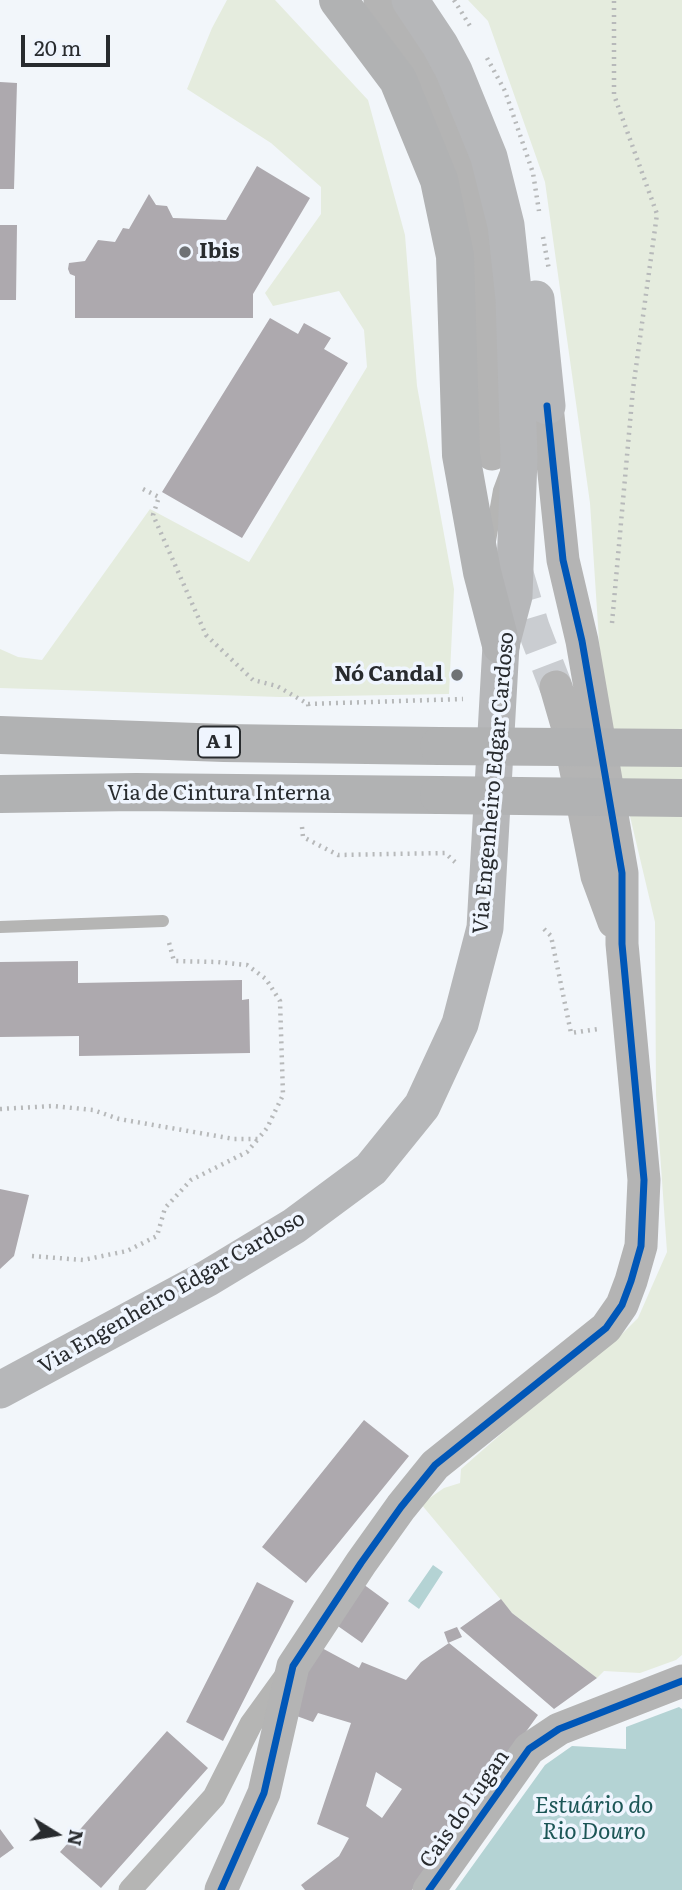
<!DOCTYPE html>
<meta charset="utf-8">
<style>
body{margin:0}
#map{position:relative;width:682px;height:1890px;overflow:hidden;background:#f2f6fa;font-family:Literata,serif}
canvas{display:block}
.north{position:absolute;left:21px;top:1799px;width:70px;height:70px;-webkit-text-stroke:5px #eff5fe;paint-order:stroke;rotate:101deg;font-size:19px;font-weight:700;line-height:28px;text-align:center;color:#282b2e}
.north::after{content:'';display:block;margin:auto;width:24px;height:32px;background:#282b2e;clip-path:polygon(50% 0,100% 100%,50% 72%,0 100%)}
.scale{position:absolute;left:21px;top:35px;width:89px;height:32px;box-sizing:border-box;border:4px solid #282b2e;border-top:0;padding-left:9px;font-size:21px;line-height:24px;white-space:nowrap;color:#282b2e;-webkit-text-stroke:5px #eff5fe;paint-order:stroke}
</style>
<div id="map">
<canvas width="682" height="1890"></canvas>
<div class="north">N</div>
<div class="scale">20 m</div>
</div>
<script>
const g = document.querySelector('canvas').getContext('2d');
g.lineJoin = 'round';
function fillPath(path, color) { g.fillStyle = color; g.fill(path, 'evenodd'); }
function stroke(path, color, width, dash) { g.strokeStyle = color; g.lineWidth = width; g.lineCap = dash ? 'butt' : 'round'; g.setLineDash(dash || []); g.stroke(path); }
function label(font, color, halo, rows, align = 'center') {
  g.font = font + ' Literata,serif'; g.lineWidth = 7; g.setLineDash([]); g.textBaseline = 'middle'; g.strokeStyle = halo; g.fillStyle = color; for (const [text, x, y, turn = 0] of rows) {
    g.save(); g.translate(x, y); g.rotate((+turn || 0) * Math.PI / 180); g.textAlign = isNaN(turn) ? turn : align; if (halo) g.strokeText(text, 0, 0); g.fillText(text, 0, 0); g.restore();
  }
}
const green = new Path2D(`
 M227 0H275L368 100 405 235 417 386 454 589 449 694 280 697 0 688V649L18 657 42 660 150 509 249 562 367 367 364 330 339 291 273 306 265 293 321 214V187L271 143 187 89 212 28Z
 M468 0H682V1655L676 1660 640 1673 604 1671 597 1678 512 1613 421 1504 444 1488 460 1483 461 1469 548 1393 621 1335 638 1318 667 1252 656 1095 655 922 603 702 590 503 545 182 488 21Z`);
const water = new Path2D(`
 M433 1565 443 1572 419 1609 408 1601Z
 M679 1707 682 1709V1890H455L545 1765 572 1746 626 1749V1727Z`);
const building = new Path2D(`
 M0 82 17 83 14 189H0Z
 M257 166 310 198 253 294V318H75V276L70 274 68 269 69 263 85 261 98 240 115 242 123 228 129 229 149 194 156 205 167 206 173 218 226 220Z
 M0 225H17L16 300H0Z
 M270 318 298 334 304 323 331 338 324 349 348 363 242 538 162 492Z
 M78 961V983L242 980V1000L249 999 250 1053 79 1056V1036L0 1037V962Z
 M0 1189 29 1195 14 1256 0 1269Z
 M364 1420 409 1456 306 1583 262 1547Z
 M257 1582 294 1601 223 1741 186 1722Z
 M363 1584 389 1603 362 1643 335 1624Z
 M501 1599 512 1613 597 1678 554 1709 460 1628Z
 M457 1627 462 1637 448 1643 444 1632Z
 M449 1643 538 1715 412 1890H305L301 1885 339 1856 349 1838 317 1824 351 1723 318 1713 313 1722 294 1715 306 1673 320 1647 359 1668 362 1662 406 1680 421 1662ZM376 1772 402 1789 382 1818 366 1806Z
 M167 1731 208 1768 101 1888 60 1852Z
 M0 1829 14 1848 0 1858Z`);
const secondaryTunnel = new Path2D(`
 M516 570 533 627 556 687`);
const path = new Path2D(`
 M454 0 470 26
 M487 58 505 91 533 173 539 211
 M543 237 549 270
 M143 489 159 497 153 515 206 635 253 680 277 686 308 704 309 711
 M612 623 633 389 657 214 614 95V0
 M308 704 463 699
 M302 827 303 837 338 855 445 853 455 862
 M544 929 551 936 571 1033 598 1029
 M0 1109 53 1106 93 1110 119 1119 234 1139H258L267 1128 283 1095 280 1001 266 979 247 965 217 962 174 961 168 939
 M32 1256 83 1260 127 1251 157 1236 165 1208 191 1180 247 1152 258 1139`);
const lane = new Path2D(`
 M490 541 499 490 505 474
 M0 927 163 921`);
const street = new Path2D(`
 M130 1890 214 1797 251 1724 285 1677`);
const secondary = new Path2D(`
 M380 0C493 138 486 286 492 454
 M556 687 567 725 597 876 614 922
 M221 1890 264 1793 293 1666 361 1563 401 1507 435 1465 606 1328 622 1305 631 1281 641 1246 644 1180 622 944V873L582 641 563 560 547 406
 M429 1890 529 1749 559 1729 682 1681`);
const primary = new Path2D(`
 M536 299 547 406
 M0 1390 208 1278 294 1226 371 1169 422 1106 460 1024 485 928 501 645 514 596 519 458 514 299 506 225 489 157 454 71 440 45 410 0`);
const highway = new Path2D(`
 M338 0 398 80 439 180 455 256 461 455 482 572 501 645
 M0 735 224 743 439 746
 M0 794 136 792 439 795`);
const highwayBridge = new Path2D(`
 M439 746 682 748
 M439 795 682 798`);
const cycleway = new Path2D(`
 M221 1890 264 1793 293 1666 361 1563 401 1507 435 1465 606 1328 622 1305 631 1281 641 1246 644 1180 622 944V873L582 641 563 560 547 406
 M429 1890 529 1749 559 1729 682 1681`);
const markers = [
 [185,252,7,"#6f7275"],
 [457,675,7,"#6f7275"]
];
const shields = [
 [219,742,42]
];
const shieldNames = [
 ["A 1",219,742]
];
const poiNames = [
 ["Ibis",199,252],
 ["Nó Candal",443,675,"right"]
];
const streetNames = [
 ["Via Engenheiro Edgar Cardoso",494,783,-85],
 ["Via de Cintura Interna",219,794],
 ["Via Engenheiro Edgar Cardoso",172,1293,-30],
 ["Cais do Lugan",465,1809,-55]
];
const waterNames = [
 ["Estuário do",594,1806],
 ["Rio Douro",594,1832]
];
fillPath(green, '#e5ecde');
fillPath(water, '#b4d3d4');
fillPath(building, '#ada9ae');
stroke(secondaryTunnel, '#cacdd1', 33, [33, 17]);
stroke(path, '#b7b9ba', 4.5, [2, 5]);
stroke(lane, '#b5b5b4', 12);
stroke(street, '#b5b5b4', 23);
stroke(secondary, '#b4b4b4', 33);
stroke(primary, '#b6b7b9', 37);
stroke(highway, '#b1b2b3', 38);
stroke(highwayBridge, '#b1b2b3', 38);
stroke(cycleway, '#0057b8', 7);
for (const [x, y, r, color] of markers) { const dot = new Path2D(); dot.arc(x, y, r, 0, 2 * Math.PI); g.fillStyle = color; g.fill(dot); stroke(dot, '#eff5fe', 2.5); }
for (const [x, y, w] of shields) { const box = new Path2D(); box.roundRect(x - w / 2, y - 15.5, w, 31, 5); g.fillStyle = '#eff5fe'; g.fill(box); stroke(box, '#282b2e', 2); }
label('bold 19px', '#282b2e', null, shieldNames);
label('bold 21px', '#282b2e', '#eff5fe', poiNames, 'left');
label('21px', '#282b2e', '#eff5fe', streetNames);
label('italic 23px', '#1c5656', '#eff5fe', waterNames);
</script>
